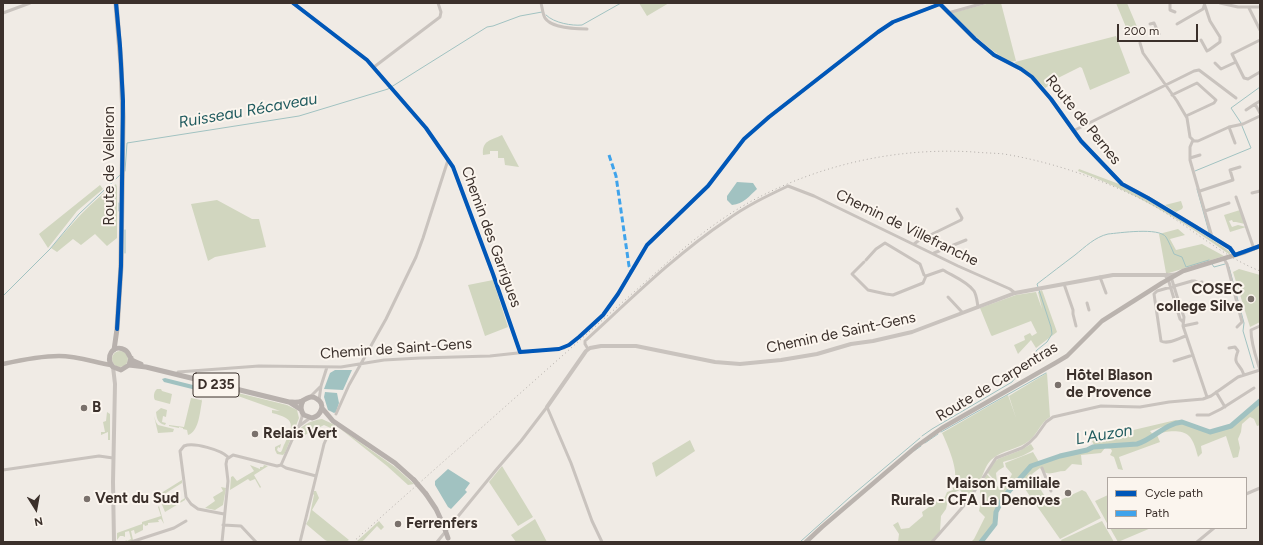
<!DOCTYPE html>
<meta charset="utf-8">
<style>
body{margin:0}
#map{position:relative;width:1263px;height:545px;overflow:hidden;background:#f0ebe5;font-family:Figtree,sans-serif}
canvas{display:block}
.frame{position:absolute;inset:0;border:4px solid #3b302b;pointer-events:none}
.legend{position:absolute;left:1107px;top:477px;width:140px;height:52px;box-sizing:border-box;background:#fbf5ee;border:1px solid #aea6a0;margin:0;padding:5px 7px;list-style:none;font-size:12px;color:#3b302b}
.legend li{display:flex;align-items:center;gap:8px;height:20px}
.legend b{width:20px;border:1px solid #aea6a0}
.north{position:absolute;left:16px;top:489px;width:40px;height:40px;-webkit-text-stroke:3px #fbf5ee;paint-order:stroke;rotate:169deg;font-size:11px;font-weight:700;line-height:16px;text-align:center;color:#3b302b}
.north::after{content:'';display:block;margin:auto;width:14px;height:18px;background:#3b302b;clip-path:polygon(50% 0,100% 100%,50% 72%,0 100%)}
.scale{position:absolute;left:1117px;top:24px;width:81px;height:18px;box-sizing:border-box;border:2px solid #3b302b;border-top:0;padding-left:5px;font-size:12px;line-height:14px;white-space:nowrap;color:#3b302b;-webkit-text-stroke:3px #fbf5ee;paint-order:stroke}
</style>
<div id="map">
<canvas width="1263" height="545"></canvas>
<div class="frame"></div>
<ul class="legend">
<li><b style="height:5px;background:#0057b8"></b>Cycle path</li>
<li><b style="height:5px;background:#3fa3eb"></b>Path</li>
</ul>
<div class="north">N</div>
<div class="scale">200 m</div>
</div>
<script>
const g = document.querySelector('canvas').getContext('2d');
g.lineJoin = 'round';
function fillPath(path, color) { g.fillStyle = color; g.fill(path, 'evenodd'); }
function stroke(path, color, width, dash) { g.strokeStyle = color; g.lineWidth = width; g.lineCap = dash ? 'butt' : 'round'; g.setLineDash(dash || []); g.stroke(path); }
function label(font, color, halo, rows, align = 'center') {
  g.font = font + ' Figtree,sans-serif'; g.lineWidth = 4; g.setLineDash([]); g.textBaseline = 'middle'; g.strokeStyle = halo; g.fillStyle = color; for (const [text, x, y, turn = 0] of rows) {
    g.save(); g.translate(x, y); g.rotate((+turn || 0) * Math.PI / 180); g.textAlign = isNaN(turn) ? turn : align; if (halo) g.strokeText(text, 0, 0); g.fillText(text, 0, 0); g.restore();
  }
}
const green = new Path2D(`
 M639 3H669L647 16Z
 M990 3H1001L1016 61 1010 62C988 50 970 31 952 13Z
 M1116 3H1127L1138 29 1128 32Z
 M1116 36 1130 73 1090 90 1082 68 1080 67 1056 79 1057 81 1045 88C1036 78 1028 70 1016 65L1015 62Z
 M502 135 519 167 505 165 504 158H498V151H490V154L483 155C482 140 490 141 502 135Z
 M1079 169 1119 184 1157 205 1222 246 1230 252V255C1182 220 1133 192 1078 171Z
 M116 184 117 187V238L107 246 95 234 81 245 73 239 57 252 51 248C71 225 91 201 116 184Z
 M100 185 103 189 77 211 48 248 39 234Z
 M217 200 252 219H259L266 247 215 257 208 261 191 204Z
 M1181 201 1183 207 1182 209 1176 212 1165 205Z
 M1240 210 1245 224 1236 222H1233L1232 220 1229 221 1232 227 1238 225 1246 227 1230 232 1224 215Z
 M1178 229 1185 235 1170 239 1176 250 1202 244 1224 256 1169 273H1166L1159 234Z
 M1239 269 1260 275V322L1250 327 1233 272Z
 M493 280 508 327 485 336 468 285Z
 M1042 290 1057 332 1036 348 1031 340 1018 354 1014 345 1025 340 1024 336 1030 333 1032 336 1037 333 1031 321 992 336 991 335 980 308 1016 295 1036 292 1042 309 1038 292Z
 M112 359a8 8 0 1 1 16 0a8 8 0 1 1-16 0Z
 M1047 373 1050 417C1041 422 1038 433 1030 440 1019 450 1002 449 991 460 986 465 984 472 981 479 977 486 972 493 967 499L960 490 953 493 948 500 946 509 941 516 940 531 931 542H898L899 534 893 525 898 522 901 529 909 528 923 516 922 512C930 507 936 500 945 497L947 492 953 490C952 483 954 484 955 478 957 467 947 443 942 433L1008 395 1016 418 1009 396 1017 391 1026 417 1017 391Z
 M157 389H161L162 391 172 394 170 404 155 400C153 397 154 391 157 389Z
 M238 393 287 405 297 410 299 418 285 453 283 455 277 454 275 450V447L281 444 280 448 278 447 277 450 279 452H281C283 449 283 446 285 443 294 424 295 419 272 413V410L280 411 238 396Z
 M191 398 201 400V399L202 401C200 411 199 432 188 435L187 430 183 429V428L179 427V428L169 426V425L184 427Z
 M1260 402V425L1257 426 1254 419 1250 417 1242 424 1241 432 1238 439 1240 448 1238 457 1233 458 1226 436 1201 446 1202 453 1198 457C1196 450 1194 441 1189 436 1182 429 1164 431 1157 435L1160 442 1119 457 1123 470 1118 469 1114 457 1110 455 1112 451 1111 449 1105 448 1101 453 1081 455 1082 465 1072 464 1065 471C1054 471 1047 478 1040 468L1032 474 1033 479 1026 487 1020 490 1014 484 1002 498 995 511 994 523 979 542H971L974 539 985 517 979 511 981 501 980 491 986 473 998 487 1002 489 1005 486 1004 484 1009 480 1012 474 1006 467 1005 463 1033 452 1039 462 1058 456 1086 450 1089 447H1093L1094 445 1092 441 1095 439 1176 420 1180 421 1150 431 1154 436 1166 427 1177 423H1182L1210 433 1231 427Z
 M161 408 167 410 166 417 163 416 162 422 166 423 165 425C158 423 157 420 156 412Z
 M107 412 110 414V440H108V432L101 435V432H105L103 422 106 421Z
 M154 416 156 422 158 425 174 429 173 432 158 433Z
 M322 419 337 426 335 430 324 425 297 439 295 438C299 425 310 421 322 419Z
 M338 427 395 467 414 484 408 485 387 466Z
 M690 440 695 451 656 477 652 463Z
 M1031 444 1034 449C1025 456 1013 459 1003 462L1004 467 999 470 996 473 997 482H996L987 472 994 462 998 459 1021 450Z
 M250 465 260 469V467H263L264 465 268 466 254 475 261 487 260 488 255 479 250 481 248 479 230 490 231 477 233 476 237 481 254 471Z
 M502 466 533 517 518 526 489 482Z
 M182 480V483L166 493 174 505 185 498V500L165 512 158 495Z
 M1035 480 1050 505 1082 490 1086 492 1101 518 1060 539 1025 489Z
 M221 487 226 488 223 505 215 510 205 508 215 501 213 497 223 491Z
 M314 491H316L319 498 312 510 349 540 346 542H329L325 540 306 524 309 519 314 495 313 494Z
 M1108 495V525L1095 501Z
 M159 506 164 524 161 519 158 520 159 522 148 523V525L145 526 144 524 143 525V530L135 534 134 530 131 531 133 540H135L125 542 126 540 127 541 131 539 129 531 125 532V537L123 536H120L117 540V533L142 524V522L161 516 158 507Z
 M535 519 547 542H516L511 535Z
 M379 521 384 527 381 530 377 526 364 540 361 542H356Z
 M1102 521 1114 542H1062L1061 540Z
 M1110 528H1151L1118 542Z`);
const water = new Path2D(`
 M737 182 753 183 757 189C749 196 744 204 732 205L727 200V196Z
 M335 370H352L343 390 324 389 330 373Z
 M165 378 205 388 206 390 204 392 164 382 162 379Z
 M325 392 337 393 339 403 336 412 334 413 328 410 324 397Z
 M448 469 470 483 465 490 467 492 451 509 448 507 435 485V481Z`);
const stream = new Path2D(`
 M546 15C554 23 572 26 582 25L621 3
 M3 45V46
 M1241 123 1231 108 1260 87
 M125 171 127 143 299 116 388 89 487 27 493 26 520 16 542 12
 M1195 171 1251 148 1242 126
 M1197 189 1209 232
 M119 203V211
 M125 253V230
 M1212 264 1214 267 1225 264
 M1229 267 1244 323 1243 331 1254 368
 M1038 287 1037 284C1050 274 1063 264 1075 255 1085 247 1095 237 1108 234 1119 233 1159 227 1166 237 1169 242 1172 249 1174 254L1182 257 1186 267 1209 260
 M3 296 50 249 79 214 120 175
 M941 432 1046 373
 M922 436 932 429 1012 382 1037 350 1047 342 1052 334 1051 327 1039 290
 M925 443 938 434
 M914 451 921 446
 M800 542 850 497 920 438`);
const river = new Path2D(`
 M981 542 995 524 996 512 1003 498 1031 466 1060 456 1087 450 1093 447 1137 444C1154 439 1164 424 1182 422L1210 432 1231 426 1260 401`);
const minor = new Path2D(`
 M293 3 367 60 426 128 453 167 493 274 520 352
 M541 3C542 7 543 15 545 18 551 28 577 29 587 29
 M1170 3V10L1175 12
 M1220 3 1238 7H1260
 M1249 8 1260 30
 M3 13 30 3
 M948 13 984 3
 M1150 24 1154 23 1159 34
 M1177 24 1203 9 1204 6
 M1201 40 1207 51 1209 50 1220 42V37L1210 21 1204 3
 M1260 40 1232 54 1244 78 1248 79 1260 72
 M1140 43 1143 53 1177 101 1187 118 1190 137 1194 141H1198L1229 127 1243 124 1260 116
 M1215 63 1221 69 1236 62
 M374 67 440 17 441 12 438 3
 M1172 95 1197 83 1216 100 1214 103 1186 116
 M1260 101 1255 104 1260 113
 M1246 110 1255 104
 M1229 127 1235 143
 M1073 131C1114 111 1154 91 1194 71L1199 70 1236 98
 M1193 140 1190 147V160L1212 237
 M1190 158 1200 155
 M1200 191 1233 180 1230 170 1240 167
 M1252 193 1260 191
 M1236 197 1254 249
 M1205 211 1229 203
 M914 244 918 241 961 220 962 218 957 209
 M934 253 966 240
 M1224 259 1227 264 1242 322 1237 327
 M866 260 876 249 885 243 920 264 924 275 926 276 943 270C953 276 968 282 974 291 977 296 977 302 978 307
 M864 262 852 274 868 290 886 294 893 295 923 283 926 276
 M1167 274 1172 280 1180 306 1184 317 1183 326 1207 397
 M1176 274 1165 275 1169 282 1180 319 1183 322
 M1100 277 1106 293
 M1064 284 1073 310V314L1076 326
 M948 297 962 312
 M1087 303 1089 310
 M1180 306 1191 303
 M1183 326 1197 323
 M1186 336C1179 338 1168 345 1161 341L1154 294 1157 291 1192 281H1195L1199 283 1202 282
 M1229 348 1235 347 1238 351C1232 366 1240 362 1244 375
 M588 349 585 344V341C631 299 675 255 727 220 746 206 767 196 788 186L814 196 958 266 1010 289 1015 293
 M1174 361 1193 355
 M1260 370C1256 357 1251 344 1251 330L1260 326
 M178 372 259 366 341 367 384 360 420 358 490 356 564 348 579 337 603 315 618 294 647 245 708 186 744 139 769 117 878 32 893 22 940 4
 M1216 392 1225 407
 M311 396 320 387
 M319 400 321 386 327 367
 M336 414 349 385 386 319 416 257 423 238 448 160
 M1197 415H1209L1221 409 1254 388
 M299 426 310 418
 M281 465 286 468 316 476
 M1042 468 1051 491
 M3 470 99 456 113 458
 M1246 494 1260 488
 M224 514 198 509 191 504 186 497 180 451 184 446C194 442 221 450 228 457
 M223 525 241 526 256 542
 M131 542 174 528 186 521
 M222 542 228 481 226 464 227 459 233 455 277 466 281 465 292 440 299 426 302 417V413
 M300 542 324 444 328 435 332 434
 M437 542 496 470 521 441 547 407 571 463 592 521 602 542
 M932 542 968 501 996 458 1022 448 1029 443 1036 436 1046 422 1053 417 1101 406 1140 407 1169 402 1203 399 1211 396 1238 377 1260 370
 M1197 542 1214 528`);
const tertiary = new Path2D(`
 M939 3 975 39 994 55 1021 69 1032 77 1051 99 1081 141 1122 184 1148 198 1196 227 1230 248 1235 255
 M113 367 115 384 113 482 114 542
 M547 407 586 351 590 348 601 346H636L715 362 740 364 781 360 817 354 851 344 873 341 912 332 1015 293 1113 275H1165`);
const secondary = new Path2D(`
 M3 364C21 360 40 356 59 356 76 356 94 362 111 365
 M806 542 822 527 917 446 942 428 1057 362 1067 356 1102 321 1162 283 1183 271 1245 252 1260 246`);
const primary = new Path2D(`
 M114 350 117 329 121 266 123 117 121 64 116 3
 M131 358 129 365 121 370 113 367C104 358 113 343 125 350 129 352 129 357 132 360 135 362 138 363 141 364
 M129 365 146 367 289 402 300 409
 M289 402C293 402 298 403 302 401 307 398 311 395 317 399 326 404 321 416 312 418L304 415C300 410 300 406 303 401
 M322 408 333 421 395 463 414 480
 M426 494 436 509 443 524`);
const rail = new Path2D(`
 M353 542 661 268C688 244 716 221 748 203 817 165 896 147 974 152 984 153 994 153 1004 154 1052 162 1098 178 1141 199 1183 220 1217 254 1260 271`);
const primaryBridge = new Path2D(`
 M414 480 426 494
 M443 524 448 538`);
const quiet = new Path2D(`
 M609 155 616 176 629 266 632 272`);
const cycleway = new Path2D(`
 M116 3 120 46 123 101 121 266 117 329
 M293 3 367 60 426 128 453 167 493 274 520 352 559 349 569 345 579 337 603 315 618 294 647 245 708 186 744 139 769 117 878 32 893 22 940 4 975 39 994 55 1021 69 1032 77 1051 99 1081 141 1122 184 1148 198 1196 227 1230 248 1235 255 1260 246`);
const markers = [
 [1251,299,4,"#7a716c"],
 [1058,385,4,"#7a716c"],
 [84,408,4,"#7a716c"],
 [255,434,4,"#7a716c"],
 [1068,493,4,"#7a716c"],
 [87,499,4,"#7a716c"],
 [398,524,4,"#7a716c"]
];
const shields = [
 [216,385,46]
];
const shieldNames = [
 ["D 235",216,385]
];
const streetNames = [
 ["Route de Pernes",1083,120,51],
 ["Route de Velleron",110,166,-90],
 ["Chemin de Villefranche",907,228,26],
 ["Chemin des Garrigues",491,237,70],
 ["Chemin de Saint-Gens",841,333,-12],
 ["Chemin de Saint-Gens",396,349,-4],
 ["Route de Carpentras",997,382,-31]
];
const poiNames = [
 ["COSEC",1243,290,"right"],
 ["college Silve",1243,307,"right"],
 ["Hôtel Blason",1066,376],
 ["de Provence",1066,393],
 ["B",92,408],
 ["Relais Vert",263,434],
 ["Maison Familiale",1060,484,"right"],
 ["Rurale - CFA La Denoves",1060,501,"right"],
 ["Vent du Sud",95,499],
 ["Ferrenfers",406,524]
];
const waterNames = [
 ["Ruisseau Récaveau",248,111,-10],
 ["L'Auzon",1104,435,-10]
];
fillPath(green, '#d1d6bf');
fillPath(water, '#a1c2c1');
stroke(stream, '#a1c2c1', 1);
stroke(river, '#a1c2c1', 5);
stroke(minor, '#c9c3be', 3);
stroke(tertiary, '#c9c3be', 4);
stroke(secondary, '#bab3ae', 4.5);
stroke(primary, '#b8b1ad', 5);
stroke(rail, '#b1aca8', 1, [1, 3]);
stroke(primaryBridge, '#b8b1ad', 5);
stroke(quiet, '#3fa3eb', 3, [6, 3]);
stroke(cycleway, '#0057b8', 4);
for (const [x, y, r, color] of markers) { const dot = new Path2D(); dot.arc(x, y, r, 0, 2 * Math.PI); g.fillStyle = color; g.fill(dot); stroke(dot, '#fbf5ee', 1.5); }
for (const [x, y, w] of shields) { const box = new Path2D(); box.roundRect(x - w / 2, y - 12, w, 24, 3); g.fillStyle = '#fbf5ee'; g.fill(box); stroke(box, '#3b302b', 1); }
label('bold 14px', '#3b302b', null, shieldNames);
label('15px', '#3b302b', '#fbf5ee', streetNames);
label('bold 15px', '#3b302b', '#fbf5ee', poiNames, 'left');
label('italic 16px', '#1f5a5e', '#fbf5ee', waterNames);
</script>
